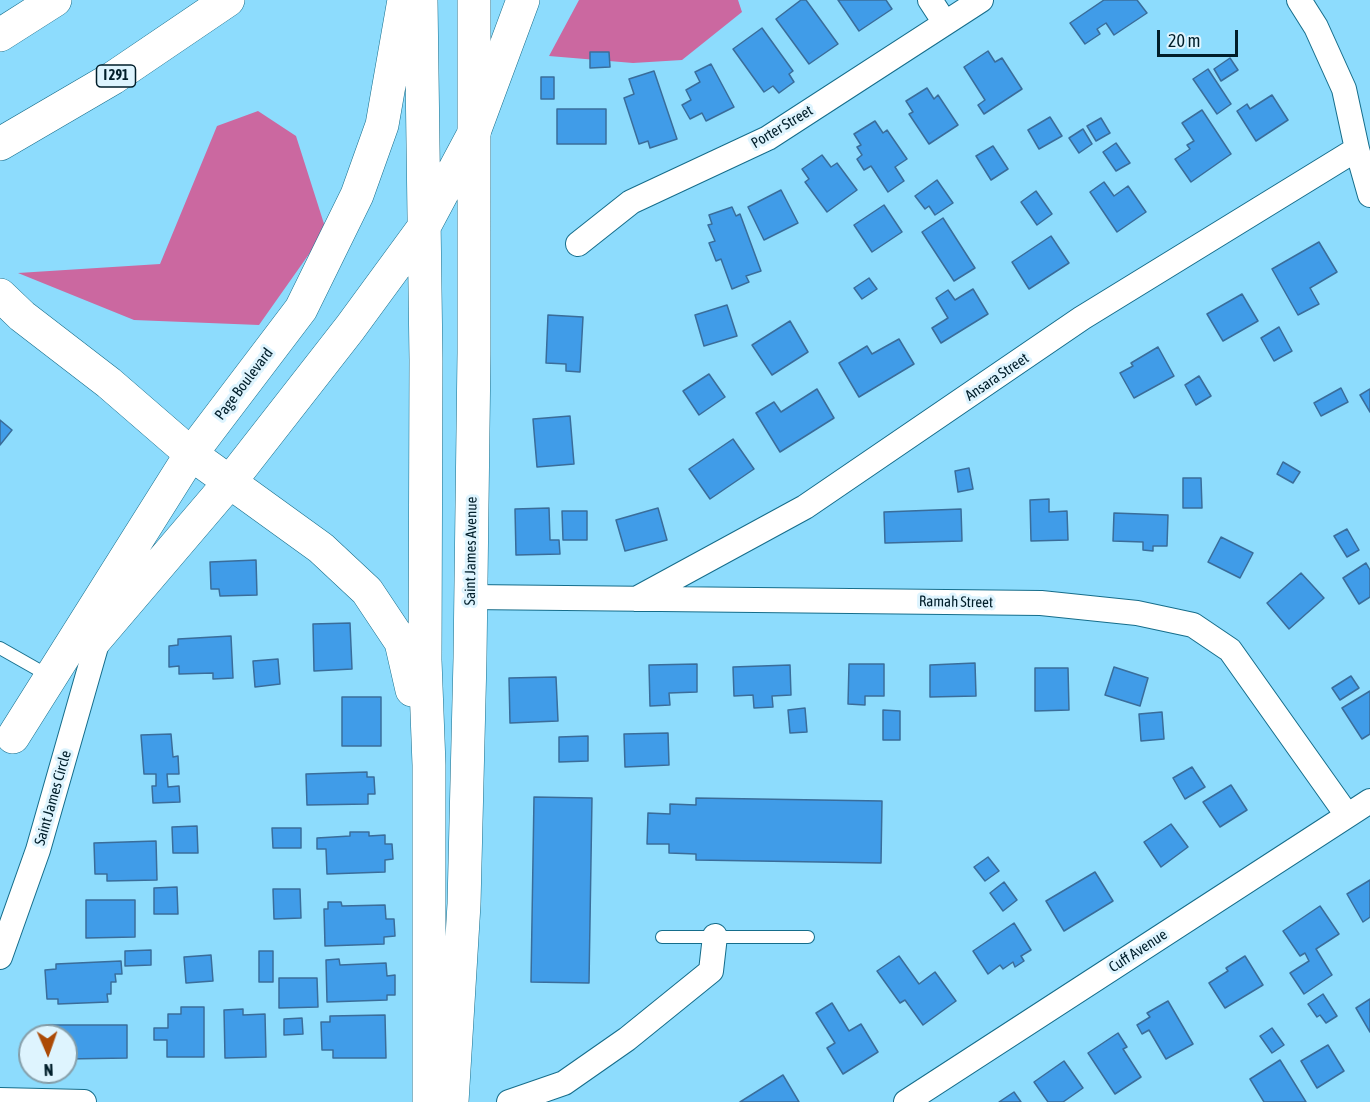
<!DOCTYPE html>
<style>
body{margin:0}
#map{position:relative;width:1370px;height:1102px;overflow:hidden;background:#8ddcfd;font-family:"Asap Condensed",sans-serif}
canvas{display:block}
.north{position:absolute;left:18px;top:1024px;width:60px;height:60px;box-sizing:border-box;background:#def4fe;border:2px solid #859ea9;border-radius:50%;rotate:178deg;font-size:16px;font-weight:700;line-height:24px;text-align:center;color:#001e2a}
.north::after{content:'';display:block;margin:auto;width:21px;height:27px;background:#ab4a06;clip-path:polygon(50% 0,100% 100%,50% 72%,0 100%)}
.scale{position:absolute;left:1157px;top:30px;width:81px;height:27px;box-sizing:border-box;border:3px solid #001e2a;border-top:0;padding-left:8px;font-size:18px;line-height:21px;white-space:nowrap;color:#001e2a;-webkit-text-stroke:4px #def4fe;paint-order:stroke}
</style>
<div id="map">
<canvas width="1370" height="1102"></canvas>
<div class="north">N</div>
<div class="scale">20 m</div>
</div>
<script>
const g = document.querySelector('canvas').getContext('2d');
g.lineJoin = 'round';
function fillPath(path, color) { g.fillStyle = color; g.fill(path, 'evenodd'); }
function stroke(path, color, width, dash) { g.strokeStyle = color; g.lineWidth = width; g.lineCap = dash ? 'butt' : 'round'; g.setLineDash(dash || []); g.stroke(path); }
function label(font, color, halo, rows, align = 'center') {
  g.font = font + ' "Asap Condensed",sans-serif'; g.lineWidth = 6; g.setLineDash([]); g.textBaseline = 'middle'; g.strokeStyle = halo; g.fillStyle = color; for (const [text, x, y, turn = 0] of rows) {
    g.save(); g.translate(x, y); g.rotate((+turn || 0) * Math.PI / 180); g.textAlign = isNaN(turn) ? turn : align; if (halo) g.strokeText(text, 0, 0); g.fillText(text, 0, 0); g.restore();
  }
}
const forest = new Path2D(`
 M579 0H738L742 12 682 60 633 63 549 56Z
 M258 111 296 136 326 230 259 325 134 320 18 273 160 264 217 126Z`);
const building = new Path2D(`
 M801 0H806L838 44 809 64 776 19Z
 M838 0H886L892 9 859 31Z
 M1104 0H1137L1147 13 1114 35 1106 23 1097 29 1100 34 1085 44 1070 23Z
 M762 28 793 71 789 74 794 82 779 93 773 86 764 92 733 49Z
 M988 51 995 62 1002 58 1022 89 984 114 978 105 985 100 964 67Z
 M590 52H609L610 67 590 68Z
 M1230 58 1238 70 1221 81 1214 69Z
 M711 64 734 107 706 121 702 113 690 119 682 105 691 100 686 90 700 82 695 72Z
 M1208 69 1231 104 1217 114 1193 79Z
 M654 71 677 139 650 148 648 141 639 144 624 98 634 94 629 79Z
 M541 77H554V99H541Z
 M927 88 934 99 938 95 958 125 929 144 909 114 913 112 906 101Z
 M1272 95 1288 120 1256 141 1237 111 1247 104 1250 109Z
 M557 109H606V144H557Z
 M1202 110 1231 154 1191 182 1175 159 1190 149 1187 145 1194 141 1182 123Z
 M1050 117 1062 136 1039 149 1028 130Z
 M1101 118 1110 133 1096 141 1087 126Z
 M875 121 883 133 887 130 907 159 895 167 904 181 888 192 871 166 864 170 857 159 862 155 857 147 861 145 854 134Z
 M1083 129 1092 144 1079 153 1069 138Z
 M1116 143 1130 163 1116 171 1103 152Z
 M993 146 1008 169 991 180 976 156Z
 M822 155 831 167 837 163 857 190 827 212 805 182 809 179 802 169Z
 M937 180 953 203 935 215 929 206 925 209 915 196Z
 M1104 182 1114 196 1128 186 1146 212 1117 232 1090 192Z
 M781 190 798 223 764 240 748 207Z
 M1036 191 1052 214 1037 225 1021 202Z
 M884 205 902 232 872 252 854 225Z
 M732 207 736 216 740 214 761 271 746 276 749 282 732 289 721 259 716 261 709 243 715 241 708 225 712 224 709 215Z
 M943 218 975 268 954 281 922 232Z
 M1051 236 1069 263 1029 289 1012 262Z
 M1319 242 1337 272 1310 288 1319 304 1298 315 1272 269Z
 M869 278 877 289 862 299 854 288Z
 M973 289 988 314 941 343 932 328 948 318 936 298 948 290 955 300Z
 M1242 294 1258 321 1223 341 1207 314Z
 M727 305 737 336 704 346 695 315Z
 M548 315 583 317 580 372 566 371V364L546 363Z
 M790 321 808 352 772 375 752 345Z
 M1279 327 1292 351 1274 361 1261 338Z
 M899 339 914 364 859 397 839 363 867 346 872 354Z
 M1158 347 1174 376 1134 398 1120 373 1133 366 1131 363Z
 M709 374 725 397 699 415 683 391Z
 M1199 376 1211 396 1196 405 1185 385Z
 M1341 388 1348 402 1321 416 1314 403Z
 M817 389 834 418 780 452 756 413 774 402 781 412Z
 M1370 389V412L1360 395Z
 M570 416 574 464 537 467 533 419Z
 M0 420 12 430 0 445Z
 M733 439 754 469 710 499 689 469Z
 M1283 462 1300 472 1293 483 1277 474Z
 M969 468 973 489 958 492 955 471Z
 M1183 478H1201L1202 508H1183Z
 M1049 499V512L1067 511 1068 540 1031 541 1030 500Z
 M549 508 550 540H559L560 554 516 555 515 509Z
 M658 508 667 540 625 551 616 520Z
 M961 509 962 541 885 543 884 512Z
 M562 511H587V540H563Z
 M1114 513 1168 515 1167 546H1153V551L1143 550V542L1113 541Z
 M1347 529 1359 550 1347 557 1334 536Z
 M1221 537 1253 553 1240 578 1208 562Z
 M256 560 257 595 220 596 219 589H211L210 562Z
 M1366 563 1370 570V597L1359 604 1343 578Z
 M1301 573 1324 598 1289 629 1267 603Z
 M350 623 352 669 314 671 313 624Z
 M231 636 233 678 213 679V673L179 674V666L169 667V646L178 645V639Z
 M278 659 280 684 255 687 253 661Z
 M975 663 976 696 930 697V665Z
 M697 664V692L669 693 670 705 650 706 649 665Z
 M849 664H884V696H865V705L848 704Z
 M790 665 791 695 772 696 773 707 754 708 753 695 734 696 733 667Z
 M1114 667 1148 678 1140 706 1105 695Z
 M1035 668H1068L1069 710 1035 711Z
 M1351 676 1359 688 1340 700 1332 688Z
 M556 677 558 721 510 723 509 678Z
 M1370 691V734L1362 739 1342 708Z
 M342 697H381V746H342Z
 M805 708 807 732 790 733 788 710Z
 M883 710 900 711V740H883Z
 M1162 712 1164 739 1141 741 1139 714Z
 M668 733 669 765 625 767 624 734Z
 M171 734 173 757 178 756 179 774H167L168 787 179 786 180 802 153 803 152 786H156V774H144L141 735Z
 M588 736V761L559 762V737Z
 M1192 767 1205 787 1185 799 1173 778Z
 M367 772V777H374L375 794H368V804L307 805 306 774Z
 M1231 785 1247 810 1220 827 1203 802Z
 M534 797 592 798 589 983 531 982Z
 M696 798 882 801 881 863 696 860V854L669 853V844H647L648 813 670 814V804L696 805Z
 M1171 824 1188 847 1161 867 1144 842Z
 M197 826 198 853H173L172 827Z
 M272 828H301V848H273Z
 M350 832H369V836L385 835V844H392L393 859 385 860V872L327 874 326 849H317V838L350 836Z
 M156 841 157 880 107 881V874H95L94 843Z
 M988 857 999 871 985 881 974 867Z
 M1095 872 1113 901 1064 931 1046 901Z
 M1370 880V917L1363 922 1347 894Z
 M1004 882 1017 900 1003 911 990 893Z
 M177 887 178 914H154V888Z
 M273 889H300L301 918 274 919Z
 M86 900H135V937L86 938Z
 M328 902H341L342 906 385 905 386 919H394L395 936 384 937V944L325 946 324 909H328Z
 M1320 906 1339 934 1316 949 1332 975 1304 994 1290 973 1309 961 1305 953 1300 956 1283 931Z
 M1014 923 1031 950 1021 956 1024 961 1015 967 1013 962 1003 969 1000 965 988 974 973 951Z
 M151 950V965L125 966V951Z
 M259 951H273V982H259Z
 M211 955 213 981 186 983 184 957Z
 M899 956 919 984 935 972 956 1001 923 1025 905 1000 900 1003 877 971Z
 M1245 956 1263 985 1225 1008 1209 983 1228 971 1226 968Z
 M339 959 340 965 386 963 387 976 395 975V995H387V1000L327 1002 326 960Z
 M121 961 122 974H115L116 982H111V994H107L108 1002 58 1004V999H47L45 970 56 969V964Z
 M279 978H317L318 1007 279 1008Z
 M1323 994 1337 1016 1326 1023 1320 1015 1317 1017 1308 1004Z
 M1370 999V1032L1356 1008Z
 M1168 1001 1193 1044 1166 1059 1149 1030 1142 1034 1137 1025 1150 1017 1147 1013Z
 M832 1003 849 1031 861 1024 878 1052 843 1074 827 1048 835 1043 816 1013Z
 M181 1007H204V1057H167V1040H154V1028H168V1014H181Z
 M243 1009V1015L265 1014 266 1057 225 1058 224 1010Z
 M385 1015 386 1058H333V1050H322L321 1022H330V1016Z
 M302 1018 303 1034 284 1035V1019Z
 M48 1025H127V1058L66 1059V1036H48Z
 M1272 1028 1284 1045 1272 1053 1260 1036Z
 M1118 1033 1127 1047 1123 1049 1141 1077 1115 1094 1088 1053Z
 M1328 1045 1344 1071 1317 1088 1301 1061Z
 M1280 1060 1306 1102H1264L1250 1079Z
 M1064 1061 1083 1088 1063 1102H1048L1034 1082Z
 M783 1075 799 1102H740Z
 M1014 1092 1021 1102H999Z`);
const lane = new Path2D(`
 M0 648 51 677
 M662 937H808`);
const street = new Path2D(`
 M930 0 945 23
 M1299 0 1316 27 1344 89 1357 149 1370 195
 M578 244 631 202 768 138 981 0
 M470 597 1041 603 1137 613 1193 625 1230 650 1347 815
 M636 599 805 507 1082 318 1357 149
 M0 957 38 850 99 636
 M0 1100 84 1102
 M509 1102 564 1083 627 1039 711 971 715 936
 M906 1102 1370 801`);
const secondary = new Path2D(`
 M421 0 426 360 425 660 429 765V1102
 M191 454 321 548 367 591 401 642 412 690
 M90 646 229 483 350 328 424 227 472 137
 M13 737 191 454 301 309 357 195 382 125 404 0
 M452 1102 464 904 470 658 474 353V0`);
const highway = new Path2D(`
 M0 35 55 0
 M474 132 523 0
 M0 144 113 78 228 0
 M0 295 22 316 109 383 191 454`);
const shields = [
 [116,76,39]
];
const shieldNames = [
 ["I 291",116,76]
];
const streetNames = [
 ["Porter Street",782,127,-31],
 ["Ansara Street",997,377,-34],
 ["Page Boulevard",244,384,-53],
 ["Saint James Avenue",471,551,-89],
 ["Ramah Street",956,602,1],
 ["Saint James Circle",53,798,-74],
 ["Cuff Avenue",1138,951,-33]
];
fillPath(forest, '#cb68a0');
fillPath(building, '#409ce8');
stroke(building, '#3a6d9a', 1.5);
stroke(lane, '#156d8b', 14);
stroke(street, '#156d8b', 26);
stroke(secondary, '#156d8b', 34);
stroke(highway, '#156d8b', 34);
stroke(lane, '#fff', 12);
stroke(street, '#fff', 24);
stroke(secondary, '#fff', 33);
stroke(highway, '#fff', 33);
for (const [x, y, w] of shields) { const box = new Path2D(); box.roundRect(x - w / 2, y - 11, w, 22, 4.5); g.fillStyle = '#def4fe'; g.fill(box); stroke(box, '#001e2a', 1.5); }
label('bold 14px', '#001e2a', null, shieldNames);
label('15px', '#001e2a', '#def4fe', streetNames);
</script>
